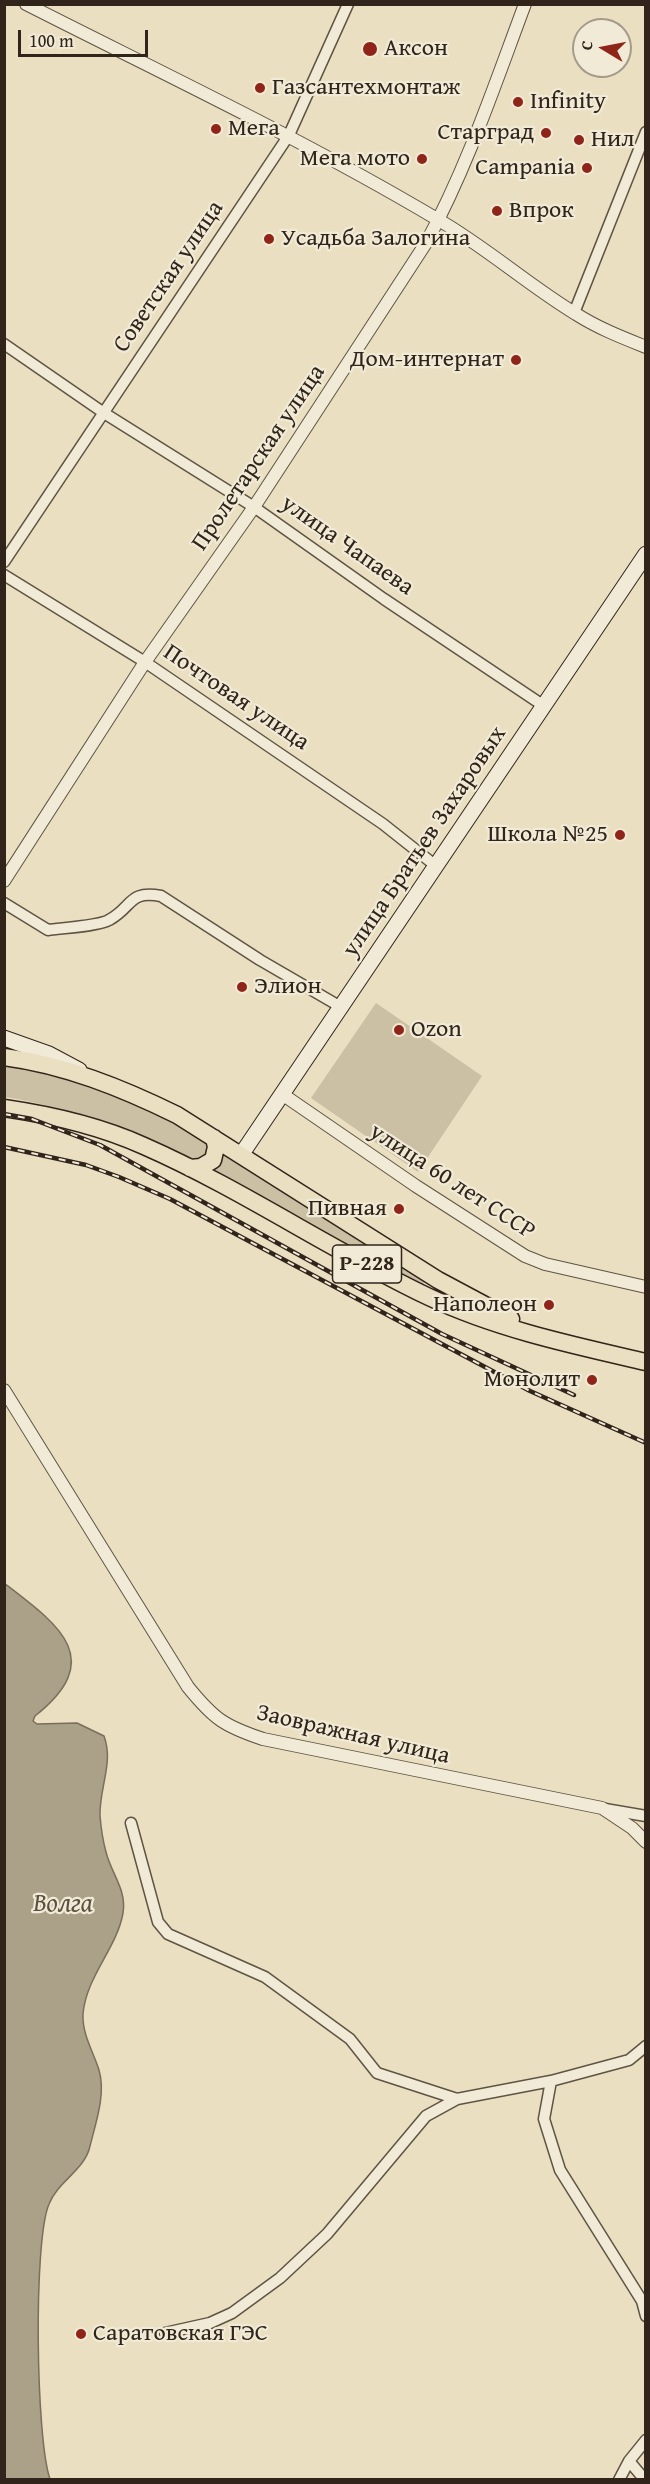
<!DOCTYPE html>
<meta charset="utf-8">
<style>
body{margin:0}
#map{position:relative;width:650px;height:2484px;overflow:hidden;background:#eadfc0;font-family:"Gentium Book Plus",serif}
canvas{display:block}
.frame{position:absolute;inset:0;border:6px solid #31251b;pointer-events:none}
.north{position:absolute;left:572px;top:18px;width:60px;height:60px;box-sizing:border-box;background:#f1ead6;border:2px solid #a49b8b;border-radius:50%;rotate:280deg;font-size:16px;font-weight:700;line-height:24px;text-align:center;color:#31251b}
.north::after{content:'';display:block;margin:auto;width:21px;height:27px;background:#8f2418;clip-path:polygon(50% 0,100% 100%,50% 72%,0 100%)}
.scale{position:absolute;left:18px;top:30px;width:130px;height:27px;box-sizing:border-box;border:3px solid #31251b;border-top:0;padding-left:8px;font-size:18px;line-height:21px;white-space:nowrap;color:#31251b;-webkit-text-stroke:4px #f1ead6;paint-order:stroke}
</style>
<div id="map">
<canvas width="650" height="2484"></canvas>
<div class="frame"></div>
<div class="north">С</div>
<div class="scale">100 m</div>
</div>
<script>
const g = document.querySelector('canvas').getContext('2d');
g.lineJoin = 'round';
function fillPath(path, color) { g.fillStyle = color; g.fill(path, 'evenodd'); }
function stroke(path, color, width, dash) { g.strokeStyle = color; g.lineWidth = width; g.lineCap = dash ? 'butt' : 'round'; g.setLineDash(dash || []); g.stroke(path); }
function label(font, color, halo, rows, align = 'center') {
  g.font = font + ' "Gentium Book Plus",serif'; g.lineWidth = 4.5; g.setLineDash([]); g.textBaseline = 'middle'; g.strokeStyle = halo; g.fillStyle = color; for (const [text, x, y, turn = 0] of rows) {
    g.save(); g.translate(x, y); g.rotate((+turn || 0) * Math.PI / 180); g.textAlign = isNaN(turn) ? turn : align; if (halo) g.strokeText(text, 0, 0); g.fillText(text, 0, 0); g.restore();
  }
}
const green = new Path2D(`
 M376 1003 482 1076 418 1172 311 1098Z
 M4 1060 50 1070 152 1109 207 1142 211 1147 208 1158 195 1161C130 1130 77 1109 5 1097Z
 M226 1151 427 1279 421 1287 202 1171 219 1161Z`);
const water = new Path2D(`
 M4 1583C59 1625 107 1659 35 1716L33 1721 37 1724 77 1723 104 1736C114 1763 99 1788 100 1816 101 1828 103 1841 106 1852 111 1873 127 1890 123 1913 117 1948 86 1977 83 2014 82 2034 93 2051 99 2070 106 2094 96 2122 90 2146 85 2170 58 2181 49 2204 33 2242 36 2440 50 2479H5Z`);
const minor = new Path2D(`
 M574 313 646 132
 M4 344 104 413 254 507 384 599 544 706
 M4 562 289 135 348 4
 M4 575 145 662 383 824 436 866
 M4 903 48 930C62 928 99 926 109 920 133 907 128 890 161 896L260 960 341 1007
 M605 1809 646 1816
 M131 1823 158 1922 168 1934 265 1977 350 2039 377 2073 457 2099
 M551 2081 544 2119 560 2170 642 2301 646 2316
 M165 2333 210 2323 232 2313 280 2278 327 2234 426 2116 457 2099 551 2081 629 2060 646 2046
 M629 2461 645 2480
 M619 2480 629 2461 646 2440`);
const tertiary = new Path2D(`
 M26 4C164 74 304 140 437 219 486 247 528 285 576 314 598 328 621 337 646 347
 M4 881 145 662 254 507 426 243C467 168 495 84 525 4
 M282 1094 416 1186 525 1256 545 1264 646 1287
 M4 1390 188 1687C214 1719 224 1726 263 1739L602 1808 632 1828 646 1842`);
const secondary = new Path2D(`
 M4 1038 49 1054 79 1070
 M241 1155 646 554`);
const trunk = new Path2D(`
 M4 1057C65 1065 122 1088 177 1115L438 1280 511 1319
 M4 1108C52 1115 100 1126 144 1146 242 1189 332 1251 429 1297 497 1329 572 1345 646 1362
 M190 1168 201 1167 213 1160 216 1147 214 1138`);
const rail = new Path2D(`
 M4 1114 32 1119 100 1145 442 1334 574 1395
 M4 1147 86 1165 119 1177 170 1199 530 1391 646 1443`);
const markers = [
 [370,49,8,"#8f2418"],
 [260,88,6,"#8f2418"],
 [518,102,6,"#8f2418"],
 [216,129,6,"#8f2418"],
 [546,133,6,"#8f2418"],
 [579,140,6,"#8f2418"],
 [422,159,6,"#8f2418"],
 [587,168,6,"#8f2418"],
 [497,211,6,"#8f2418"],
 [269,239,6,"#8f2418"],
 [516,360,6,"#8f2418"],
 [620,835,6,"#8f2418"],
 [242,987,6,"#8f2418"],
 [399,1030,6,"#8f2418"],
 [399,1209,6,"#8f2418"],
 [549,1305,6,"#8f2418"],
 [592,1380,6,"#8f2418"],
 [81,2334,6,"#8f2418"]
];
const shields = [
 [367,1264,69]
];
const shieldNames = [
 ["Р-228",367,1264]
];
const poiNames = [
 ["Аксон",384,49],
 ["Газсантехмонтаж",272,88],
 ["Infinity",530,102],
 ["Мега",228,129],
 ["Старград",534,133,"right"],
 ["Нил",591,140],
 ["Мега мото",410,159,"right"],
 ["Campania",575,168,"right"],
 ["Впрок",509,211],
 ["Усадьба Залогина",281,239],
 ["Дом-интернат",504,360,"right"],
 ["Школа №25",608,835,"right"],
 ["Элион",254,987],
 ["Ozon",411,1030],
 ["Пивная",387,1209,"right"],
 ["Наполеон",537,1305,"right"],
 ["Монолит",580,1380,"right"],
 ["Саратовская ГЭС",93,2334]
];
const streetNames = [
 ["Советская улица",169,277,-56],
 ["Пролетарская улица",259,458,-56],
 ["улица Чапаева",347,546,35],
 ["Почтовая улица",236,698,34],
 ["улица Братьев Захаровых",425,842,-56],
 ["улица 60 лет СССР",452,1182,33],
 ["Заовражная улица",353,1735,13]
];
const waterNames = [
 ["Волга",63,1904]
];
fillPath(green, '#cbbfa4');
fillPath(water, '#aba088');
stroke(water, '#7a6f5c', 1.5);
stroke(minor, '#5f5444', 13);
stroke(tertiary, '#5f5444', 14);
stroke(secondary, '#31251b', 17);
stroke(trunk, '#31251b', 19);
stroke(minor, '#f1ead6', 10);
stroke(tertiary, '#f1ead6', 12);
stroke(secondary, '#f1ead6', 15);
stroke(trunk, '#eadfc0', 16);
stroke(rail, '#31251b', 4.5);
stroke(rail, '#f1ead6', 2, [7]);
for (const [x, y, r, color] of markers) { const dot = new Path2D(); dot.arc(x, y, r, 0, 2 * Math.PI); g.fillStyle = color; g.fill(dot); stroke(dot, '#f1ead6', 2); }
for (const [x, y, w] of shields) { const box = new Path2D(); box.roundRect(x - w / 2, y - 19, w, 38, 4.5); g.fillStyle = '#f1ead6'; g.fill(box); stroke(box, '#31251b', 1.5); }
label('bold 22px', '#31251b', null, shieldNames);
label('24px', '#31251b', '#f1ead6', poiNames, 'left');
label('24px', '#31251b', '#f1ead6', streetNames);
label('italic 26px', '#5c5041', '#f1ead6', waterNames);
</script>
